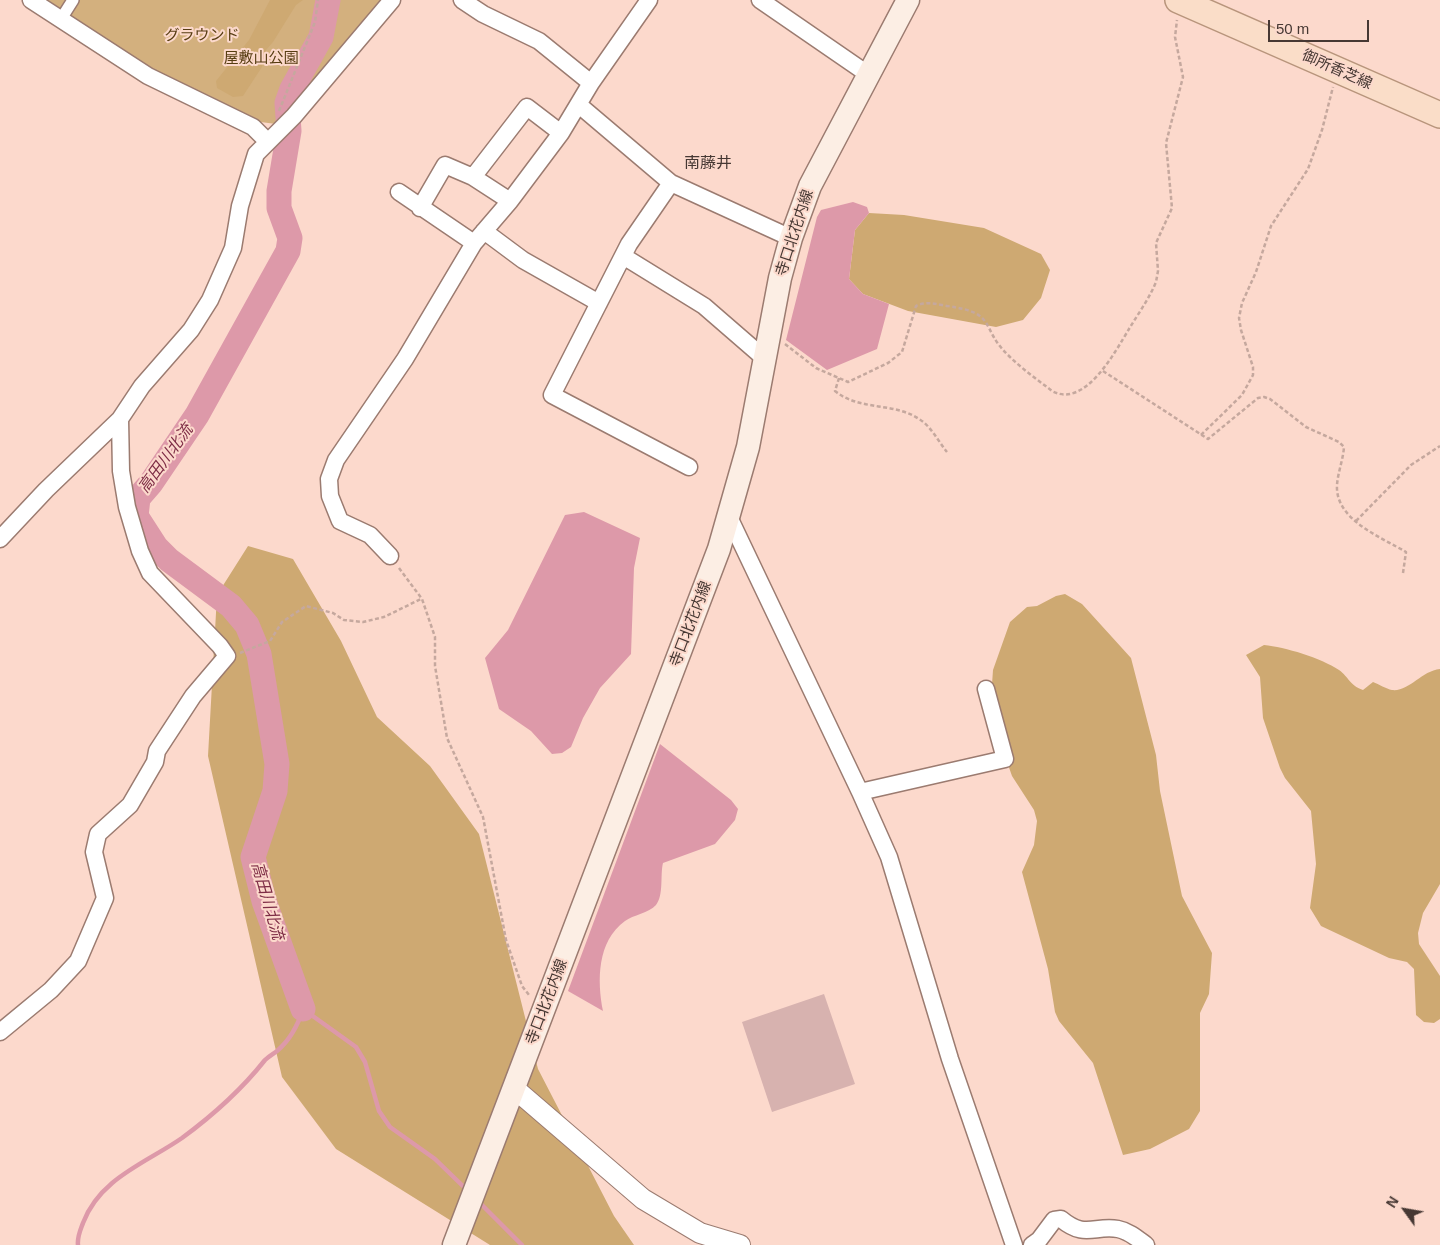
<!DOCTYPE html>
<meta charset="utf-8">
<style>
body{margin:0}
#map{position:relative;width:1440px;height:1245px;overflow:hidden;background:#fcd9cc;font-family:Helvetica,sans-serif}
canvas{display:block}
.north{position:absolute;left:1380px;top:1185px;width:50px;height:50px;-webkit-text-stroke:4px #fcd9cc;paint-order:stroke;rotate:302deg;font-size:14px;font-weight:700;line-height:20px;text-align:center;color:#463833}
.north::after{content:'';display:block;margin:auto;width:18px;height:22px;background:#463833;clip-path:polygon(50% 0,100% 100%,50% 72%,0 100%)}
.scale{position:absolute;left:1268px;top:20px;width:101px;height:22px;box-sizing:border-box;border:2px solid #463833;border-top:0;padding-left:6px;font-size:15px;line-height:18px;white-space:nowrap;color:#463833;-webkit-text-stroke:4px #fcd9cc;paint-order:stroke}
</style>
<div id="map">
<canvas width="1440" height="1245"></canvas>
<div class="north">N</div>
<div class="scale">50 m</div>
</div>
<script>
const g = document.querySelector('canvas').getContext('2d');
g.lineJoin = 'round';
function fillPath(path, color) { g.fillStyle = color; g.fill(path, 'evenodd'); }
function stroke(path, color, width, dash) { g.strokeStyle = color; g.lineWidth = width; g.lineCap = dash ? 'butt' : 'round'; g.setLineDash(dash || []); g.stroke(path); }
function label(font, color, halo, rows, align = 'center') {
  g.font = font + ' Helvetica,"Noto Sans JP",sans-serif'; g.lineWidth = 4; g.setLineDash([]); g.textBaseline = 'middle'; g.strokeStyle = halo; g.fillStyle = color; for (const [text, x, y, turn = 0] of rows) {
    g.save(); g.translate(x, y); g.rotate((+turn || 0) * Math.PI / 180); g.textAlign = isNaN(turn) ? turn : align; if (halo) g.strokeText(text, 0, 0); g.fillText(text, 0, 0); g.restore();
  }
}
const green = new Path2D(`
 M40 0H383L276 124 253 121 147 69 74 18Z`);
const forest = new Path2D(`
 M270 0H303L296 5 273 42 266 50 262 67 243 96 233 97 217 88 216 81 249 40Z
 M869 213 904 215 984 228 1041 254 1050 270 1041 298 1023 320 996 327 908 311 863 294 849 279 855 230Z
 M248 546 293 559 341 641 377 717 430 766 479 834 538 1069 614 1216 634 1245H490L336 1149 282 1077 208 756 217 595Z
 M1065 594 1082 604 1131 658 1156 755 1160 791 1182 896 1212 953 1209 994 1200 1013V1111L1189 1129 1150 1149 1123 1155 1093 1063 1059 1021 1055 1012 1048 969 1022 872 1034 845 1037 821 1034 810 1012 776 990 713 993 670 1010 622 1027 607 1037 606 1056 596Z
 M1264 645C1285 647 1321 658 1339 670 1349 677 1349 685 1363 690L1373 682C1379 684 1386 689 1392 690 1409 692 1421 671 1440 669V884L1423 913 1418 933 1419 944 1440 976V1019L1434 1023 1424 1022 1416 1015 1414 969 1407 962 1389 958 1321 926 1310 908 1316 864 1311 811 1285 778 1280 768 1263 718 1260 677 1246 655Z`);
const water = new Path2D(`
 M853 202 867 207 869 213 855 230 849 279 863 294 889 304 877 349 827 370 786 340 817 217 821 210Z
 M584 512 640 538 634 568 631 654 600 688 583 718 571 747 562 753 552 754 531 731 499 709 485 658 508 630 565 515Z
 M660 744 731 800 738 809 735 820 715 844 663 863C660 875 664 895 656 905 649 913 633 915 625 921 597 941 597 981 603 1011L568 991Z`);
const stream = new Path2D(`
 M477 1200 522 1245
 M78 1245C77 1237 80 1231 83 1223 100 1178 146 1163 182 1138 212 1116 242 1089 265 1060 269 1056 273 1054 277 1051 290 1040 298 1025 303 1009L356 1047 365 1062 379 1111 390 1127 435 1159 468 1191`);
const river = new Path2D(`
 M303 1009 264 901 253 857 275 791 277 764 259 654 247 625 231 606 169 560 156 547 136 516 138 498 151 483 197 415 288 251 290 238 279 208V191L289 131 287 103 292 89 321 37 328 0`);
const building = new Path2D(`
 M824 994 855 1084 772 1112 742 1022Z`);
const path = new Path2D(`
 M279 111 315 22 318 0
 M785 344 816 368 848 382 888 363 902 352 916 306C926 301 936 304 947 306 999 313 979 328 1009 356 1022 369 1038 380 1052 391 1085 409 1115 352 1129 329 1138 314 1149 299 1156 282L1158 271 1156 243 1172 208 1166 143 1183 77 1175 37 1177 20
 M1103 371 1208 439 1258 398 1264 397 1270 399 1306 427 1339 442 1344 447C1343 460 1338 472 1337 485 1335 520 1381 537 1406 552L1403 573
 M839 378 835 391C859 411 894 402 919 419 931 426 938 441 947 452
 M1201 435 1242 395 1253 375V367L1241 330 1239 318 1242 303 1256 272 1271 226 1308 169 1322 130 1333 87
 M1356 521 1411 465 1440 446
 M399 568 422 599 435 637V666L447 738 483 817 506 940 522 986 529 995
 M240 653 270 641 282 622 306 606 333 613 344 620 363 622 384 617 421 599`);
const pedestrian = new Path2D(`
 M61 19 73 0`);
const minor = new Path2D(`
 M31 0 148 76 253 127 268 142
 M462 0 483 14 539 41 591 83
 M760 0 869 75
 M579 105 671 183 791 238
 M473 177 527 107 561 133
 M671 183 629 244 552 395 689 467
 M399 192 474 243
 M420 208 445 165 473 177 510 201
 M484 231 523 260 599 303
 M623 256 704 306 764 358
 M729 517 860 792 889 857 950 1059 1014 1245
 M0 539 46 490 120 419 142 386 191 330 210 300 233 248 240 206 256 154 294 116 392 0
 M390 556 370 535 340 521 330 496 329 479 336 460 405 359 474 243 510 201 561 133 591 83 649 0
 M860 792 1005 759 986 689
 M0 1032 51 990 78 961 105 898 94 852 98 834 130 805 155 762 157 751 193 696 227 656 220 646 150 573 140 551 127 507 121 471 120 419
 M1032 1245 1039 1240 1054 1220 1061 1219C1085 1239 1094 1225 1118 1229 1129 1231 1138 1239 1146 1245`);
const tertiary = new Path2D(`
 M515 1089 643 1199 700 1233 740 1245`);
const secondary = new Path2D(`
 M454 1245 719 549 748 447 780 278 791 238 810 186 908 0`);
const primary = new Path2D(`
 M1178 0 1440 115`);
const parkNames = [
 ["グラウンド",202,36],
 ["屋敷山公園",261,59]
];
const streetNames = [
 ["御所香芝線",1337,70,24],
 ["寺口北花内線",795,233,-72],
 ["寺口北花内線",691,624,-69],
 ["寺口北花内線",547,1002,-69]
];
const neighbourhoodNames = [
 ["南藤井",708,164]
];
const waterNames = [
 ["高田川北流",166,459,-54],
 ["高田川北流",267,901,74]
];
fillPath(green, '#d3b07e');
fillPath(forest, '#cea972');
fillPath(water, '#dd99a9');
stroke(stream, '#dd99a9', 4.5);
stroke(river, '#dd99a9', 25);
fillPath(building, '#d7b2af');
stroke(pedestrian, '#9b7b70', 14);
stroke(minor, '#9b7b70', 19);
stroke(tertiary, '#9b7b70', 22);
stroke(secondary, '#9b7b70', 25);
stroke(primary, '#b8957c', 28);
stroke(path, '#c5a89e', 2.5, [4, 2.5]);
stroke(pedestrian, '#fff', 11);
stroke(minor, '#fff', 16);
stroke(tertiary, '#fff', 20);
stroke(secondary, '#fceee4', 22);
stroke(primary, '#faddc8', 25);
label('15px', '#573d12', '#fcd9cc', parkNames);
label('15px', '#463833', '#fcd9cc', streetNames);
label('16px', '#463833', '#fcd9cc', neighbourhoodNames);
label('italic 16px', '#7e2d46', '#fcd9cc', waterNames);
</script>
